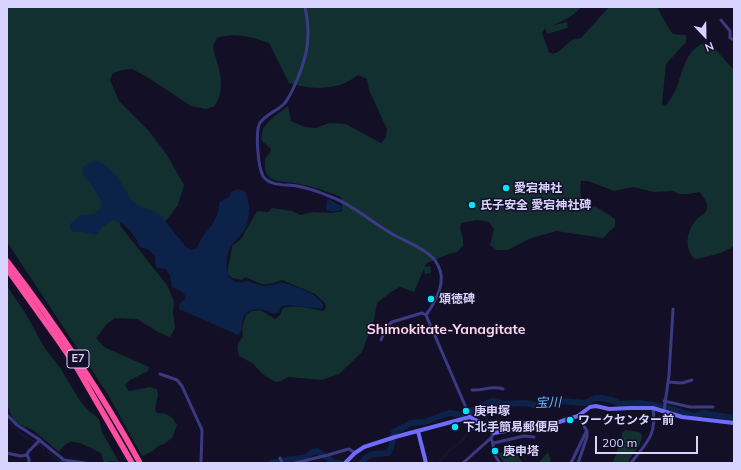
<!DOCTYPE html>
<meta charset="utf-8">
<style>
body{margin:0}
#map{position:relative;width:741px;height:470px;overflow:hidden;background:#130f26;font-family:Mulish,sans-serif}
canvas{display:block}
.frame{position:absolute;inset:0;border:8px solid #d9d4ff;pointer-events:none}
.north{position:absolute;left:685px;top:16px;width:40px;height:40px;-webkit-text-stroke:3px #130f26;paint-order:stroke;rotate:158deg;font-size:11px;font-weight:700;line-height:16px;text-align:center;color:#d9d4ff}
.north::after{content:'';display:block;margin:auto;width:14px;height:18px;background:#d9d4ff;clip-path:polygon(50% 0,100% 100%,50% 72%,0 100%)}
.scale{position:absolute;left:595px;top:436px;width:103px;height:18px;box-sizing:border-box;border:2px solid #d9d4ff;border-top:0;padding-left:5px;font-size:12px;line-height:14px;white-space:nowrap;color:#d9d4ff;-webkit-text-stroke:3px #130f26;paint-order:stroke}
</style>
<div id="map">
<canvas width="741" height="470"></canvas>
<div class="frame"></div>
<div class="north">N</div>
<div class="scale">200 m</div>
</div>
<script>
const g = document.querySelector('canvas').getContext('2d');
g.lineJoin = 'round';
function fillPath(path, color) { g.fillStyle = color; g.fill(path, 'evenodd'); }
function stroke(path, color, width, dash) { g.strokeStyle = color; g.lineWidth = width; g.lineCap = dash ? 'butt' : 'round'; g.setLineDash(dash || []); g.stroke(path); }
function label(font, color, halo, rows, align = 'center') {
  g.font = font + ' Mulish,"Noto Sans JP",sans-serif'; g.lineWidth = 3; g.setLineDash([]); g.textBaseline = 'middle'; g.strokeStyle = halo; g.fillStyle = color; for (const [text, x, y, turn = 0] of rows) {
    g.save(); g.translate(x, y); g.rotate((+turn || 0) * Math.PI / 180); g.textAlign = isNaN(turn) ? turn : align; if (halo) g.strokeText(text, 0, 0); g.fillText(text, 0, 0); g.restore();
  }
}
const green = new Path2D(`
 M7 7H581C572 17 562 22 550 26L567 22 568 28 547 34 545 28 542 33 549 52 553 54 558 52 572 40 581 38 609 7H657L668 27 673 34 686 35V42L666 64 662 104 666 106C669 101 673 95 676 89 683 72 685 49 705 43L715 49 734 70V246C724 253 707 257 695 259 684 249 686 231 696 220 699 216 706 214 707 209 708 202 703 197 700 192L688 194H679L673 191 654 192 633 187 614 191 588 181H581C580 188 579 200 587 205 589 206 593 206 596 207 603 210 609 216 615 219V226L603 238 556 231 529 239 508 250H497L490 245 494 229 489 222 477 220 461 223 460 228 463 238V246L457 252 449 254 427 263 425 267 430 266 431 273 425 274 424 269 414 292 400 287 391 292 377 303 374 320 362 352 339 374 322 380 288 377 281 381 275 382 264 375 252 363 239 356C237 348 236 344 243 337L242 328 246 315 252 311 261 310 275 319 280 315 283 308C295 305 310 308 323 311L326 308 325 303 315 294 282 280C265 287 262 285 246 277L242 280 232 278 228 274V268L230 258 232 246 241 239 257 211 268 212 272 208 292 211 300 215 313 212 332 213 342 211V206L341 197C323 190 306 184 286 182 281 182 273 181 269 177 264 172 265 165 265 159L270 153 271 149 261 140 263 128 272 118 288 106 291 121 305 127 316 128 329 123 346 124 381 143 386 137 387 129 369 90 367 79 358 75C354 78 349 81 345 83 329 90 305 89 289 83L269 43C252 37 234 32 217 38L213 46C217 68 228 83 215 106L206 109 191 106 147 77 132 69 123 70 113 73 110 80 119 101 149 131 167 155 184 185 178 205 164 223 116 210 121 227 167 285 174 301 173 313 175 328 170 337 160 333 137 319 115 318 106 325 96 338 104 347 149 367 148 371 130 380 125 385 129 391 150 387 157 389 158 395 155 409 157 413C168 413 172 416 177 425L172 438 164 444 158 446 153 451 142 456 107 393 7 242Z
 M7 286 26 314 44 347 61 369 80 401 88 410 99 419 102 432 119 462 111 461 104 463 101 453C94 450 75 438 68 443 64 445 61 449 59 452L33 430 14 422 7 405Z
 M625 430 639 432 642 435C641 449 633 451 628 463H613L622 437V433Z
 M506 450 515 452 523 463H504L498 454Z
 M548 452 551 460 550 463H538Z`);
const water = new Path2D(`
 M95 160 104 164 117 176 132 201 140 207 151 210 162 216 168 225 186 247 192 250 197 248C201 235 213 227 217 215 219 211 218 206 220 202 222 200 226 199 229 197L231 192 237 189 245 191C250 203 250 213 247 225 243 236 231 242 229 250 224 265 226 288 247 281 262 286 267 288 281 282 295 287 318 292 324 306L322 309 287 305 281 307 279 312 273 314C266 310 261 308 253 310 237 315 246 328 238 335L179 309V304L184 300 186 298 184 294 179 290 172 287 170 276 166 269 157 268 155 264V256L149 250 140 247C135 235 126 223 113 220L101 228 97 235 82 232H73L70 229V224L81 215 94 214C96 212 99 210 101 208 105 200 87 180 82 174L84 166Z
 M329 199 341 206V210L332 212 326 210 327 200Z`);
const stream = new Path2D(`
 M7 423 12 424 21 434 35 442
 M485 423 491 412 496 408H506L513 404
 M38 444 62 463
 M438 463 451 449 464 439 467 432 482 428 484 426`);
const river = new Path2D(`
 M62 463H64
 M271 463 306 457 313 452 317 451 335 463H340
 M361 463C370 451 375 455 388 453L391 448 394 432 411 423 424 422 449 413 463 415 492 401 504 404 526 403 539 406H547L560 401 585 403 595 398H601L612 400 620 404 639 403 660 406 694 416 703 413 734 418`);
const street = new Path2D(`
 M305 7C311 35 308 54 297 80 293 89 290 97 284 104 277 111 266 114 260 123 255 131 258 167 263 176 270 187 287 184 297 186 307 188 317 191 326 195 351 203 371 222 394 235 407 242 422 247 433 258 436 261 440 268 441 274 443 288 434 304 426 315
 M721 20 730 31V38L734 40
 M381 340 387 326 392 322 422 313 426 315 470 417
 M160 374 177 380 182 386 202 430 201 463
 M668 382 682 383 692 380
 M472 390C482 391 493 385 503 389
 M664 401 690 407H713
 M664 411 669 375 673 309
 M7 415 17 425 40 440
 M494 433 491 438C494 444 493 447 494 453 495 457 498 460 500 463
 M38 439 64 460 85 463
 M494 443 524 436 534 437
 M7 453 20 456 27 455 28 452 35 445
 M27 455 29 459V463
 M280 458 282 463
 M295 463 328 455 345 450 349 449 355 453
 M463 463 491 438
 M571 463 586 432
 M578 463 587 437V431L578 416
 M631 463C646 443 657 436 653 408`);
const secondary = new Path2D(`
 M418 431 426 463
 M345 463 355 453 364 447 395 437 470 417 481 423 494 433 559 422 578 416 590 407 596 406 609 409 631 408H653L682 417 734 423`);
const highway = new Path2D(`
 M7 261C56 325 101 392 140 463
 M7 269 57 339 77 368 132 463`);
const streetBridge = new Path2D(`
 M35 445 40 440`);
const markers = [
 [506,188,4,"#00e5ff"],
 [472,205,4,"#00e5ff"],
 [431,299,4,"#00e5ff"],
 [466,411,4,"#00e5ff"],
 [570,420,4,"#00e5ff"],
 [455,427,4,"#00e5ff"],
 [495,451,4,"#00e5ff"]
];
const shields = [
 [78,359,22]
];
const shieldNames = [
 ["E7",78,359]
];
const poiNames = [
 ["愛宕神社",514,188],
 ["氏子安全 愛宕神社碑",480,205],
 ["頌徳碑",439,299],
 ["庚申塚",474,411],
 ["ワークセンター前",578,420],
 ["下北手簡易郵便局",463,427],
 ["庚申塔",503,451]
];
const waterNames = [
 ["宝川",548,403,-2]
];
const quarterNames = [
 ["Shimokitate-Yanagitate",446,330]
];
fillPath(green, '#12302f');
fillPath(water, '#0c2248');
stroke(stream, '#0c2248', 1);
stroke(river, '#0c2248', 6);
stroke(street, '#3d3a85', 3);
stroke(secondary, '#6f6bff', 4);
stroke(highway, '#ff4fa3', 5.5);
stroke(streetBridge, '#3d3a85', 3);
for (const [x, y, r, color] of markers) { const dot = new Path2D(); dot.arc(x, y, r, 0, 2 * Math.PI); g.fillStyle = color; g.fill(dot); stroke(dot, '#130f26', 1.5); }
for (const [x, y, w] of shields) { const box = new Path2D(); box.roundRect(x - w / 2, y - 9, w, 18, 3); g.fillStyle = '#130f26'; g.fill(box); stroke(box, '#d9d4ff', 1); }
label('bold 11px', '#d9d4ff', null, shieldNames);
label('bold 12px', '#d9d4ff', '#130f26', poiNames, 'left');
label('italic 13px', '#62b6ff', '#130f26', waterNames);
label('bold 14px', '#ffd6f0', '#130f26', quarterNames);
</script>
